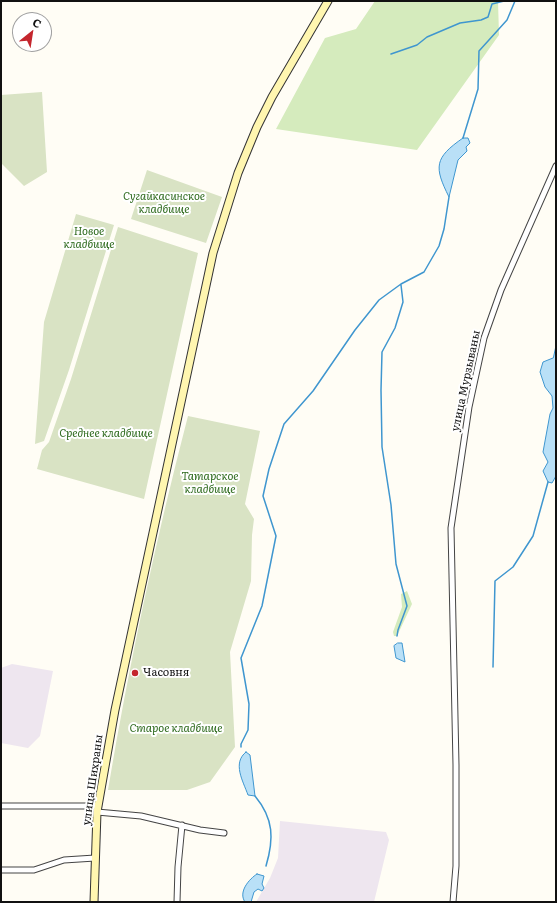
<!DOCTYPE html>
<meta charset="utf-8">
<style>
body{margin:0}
#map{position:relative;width:557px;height:903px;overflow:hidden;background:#fffdf5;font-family:Literata,serif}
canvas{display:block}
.frame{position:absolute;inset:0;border:2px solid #111;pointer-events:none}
.north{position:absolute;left:12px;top:12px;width:40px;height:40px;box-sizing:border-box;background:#fff;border:1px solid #a0a0a0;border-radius:50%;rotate:30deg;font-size:11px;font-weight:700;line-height:16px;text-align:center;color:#111}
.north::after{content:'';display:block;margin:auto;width:14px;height:18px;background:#c4262e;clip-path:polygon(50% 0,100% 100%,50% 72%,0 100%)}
</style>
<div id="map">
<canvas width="557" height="903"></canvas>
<div class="frame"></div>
<div class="north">С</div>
</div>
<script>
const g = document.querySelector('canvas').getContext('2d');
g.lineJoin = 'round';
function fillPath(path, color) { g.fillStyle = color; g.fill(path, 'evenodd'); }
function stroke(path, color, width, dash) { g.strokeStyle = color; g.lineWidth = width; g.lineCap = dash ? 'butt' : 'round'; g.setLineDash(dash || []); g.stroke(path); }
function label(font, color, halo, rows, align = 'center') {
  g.font = font + ' Literata,serif'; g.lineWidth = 4; g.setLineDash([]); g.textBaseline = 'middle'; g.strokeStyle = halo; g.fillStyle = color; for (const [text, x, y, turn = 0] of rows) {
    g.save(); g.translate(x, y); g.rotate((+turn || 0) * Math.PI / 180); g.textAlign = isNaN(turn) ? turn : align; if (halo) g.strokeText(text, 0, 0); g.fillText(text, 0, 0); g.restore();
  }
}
const industrial = new Path2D(`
 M12 664 53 671 40 736 28 748 1 743V668Z
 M280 821 386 832 389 840 374 902H256L270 878 278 858Z`);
const green = new Path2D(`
 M375 1H498L499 35 417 150 276 129 325 38 356 29Z
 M407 591 412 604 397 636H394L393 632 402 607 401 594Z`);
const cemetery = new Path2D(`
 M42 92 47 172 24 186 1 163V95Z
 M147 170 222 197 206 243 131 219Z
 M76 214 114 225 69 370 44 441 35 444 44 322Z
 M118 227 198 253 144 499 37 469 42 450 49 442 71 379Z
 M188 416 260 431 245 504 254 519 252 535 251 581 230 652 235 747 210 782 187 790H108C129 664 156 539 188 416Z`);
const water = new Path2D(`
 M463 138H468L470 143 466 147 467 151 458 160 449 197C434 167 434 158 463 138Z
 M556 346V476L552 483 548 482 543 471 548 462 543 452 550 414 553 408 552 396 545 387 540 372 543 362 553 358Z
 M398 643H402L405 662 396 658 394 646Z
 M246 752 250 755 255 796 248 795C243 781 232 763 246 752Z
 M257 874 264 876 262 884 264 888 262 891 258 889 254 892 251 902H245C238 892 249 879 257 874Z`);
const stream = new Path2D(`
 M391 54 417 45 427 37 460 23 481 20 488 17 492 4 504 1
 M463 138 478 89 479 51 507 20 515 1
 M397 636 398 630 407 606 396 564 391 505 382 447 381 390 382 352 395 328 403 302 401 285
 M493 667 495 581 513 567 533 536 548 482
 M241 747V744L248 730 249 704 241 658 262 606 276 536 263 496 269 469 284 424 313 391 355 330 379 300 401 284 424 272 439 246 444 229 449 197
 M255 796C274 819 274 839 266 866`);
const street = new Path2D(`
 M1 806H98
 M97 812 141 816 200 830 224 833
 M1 870H34L64 860 95 858
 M177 902 178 867 182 825
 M453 902 456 866V765L451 528 469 407 484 338 501 290 556 166`);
const secondary = new Path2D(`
 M94 902 97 812 115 710 213 253 238 173 257 127 272 97 328 1`);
const markers = [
 [135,673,4,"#c4262e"]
];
const parkNames = [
 ["Сугайкасинское",164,197],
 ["кладбище",164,210],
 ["Новое",89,232],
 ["кладбище",89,245],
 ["Среднее кладбище",106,434],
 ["Татарское",210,477],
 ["кладбище",210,490],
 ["Старое кладбище",176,729]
];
const streetNames = [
 ["улица Мурзываны",466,381,-78],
 ["улица Шихраны",93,780,-82]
];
const poiNames = [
 ["Часовня",143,673]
];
fillPath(industrial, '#eee6ef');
fillPath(green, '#d5ebbd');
fillPath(cemetery, '#d9e3c4');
fillPath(water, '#b9e0f7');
stroke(water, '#3f96cf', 1);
stroke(stream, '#3f96cf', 1.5);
stroke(street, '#444', 7);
stroke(secondary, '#333', 9);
stroke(street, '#fff', 5);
stroke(secondary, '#fff6b0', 7);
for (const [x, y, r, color] of markers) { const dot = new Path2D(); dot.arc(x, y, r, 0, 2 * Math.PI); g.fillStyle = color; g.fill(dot); stroke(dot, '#fff', 1.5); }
label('italic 11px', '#2f6b1f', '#fff', parkNames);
label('11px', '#111', '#fff', streetNames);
label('11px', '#111', '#fff', poiNames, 'left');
</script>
